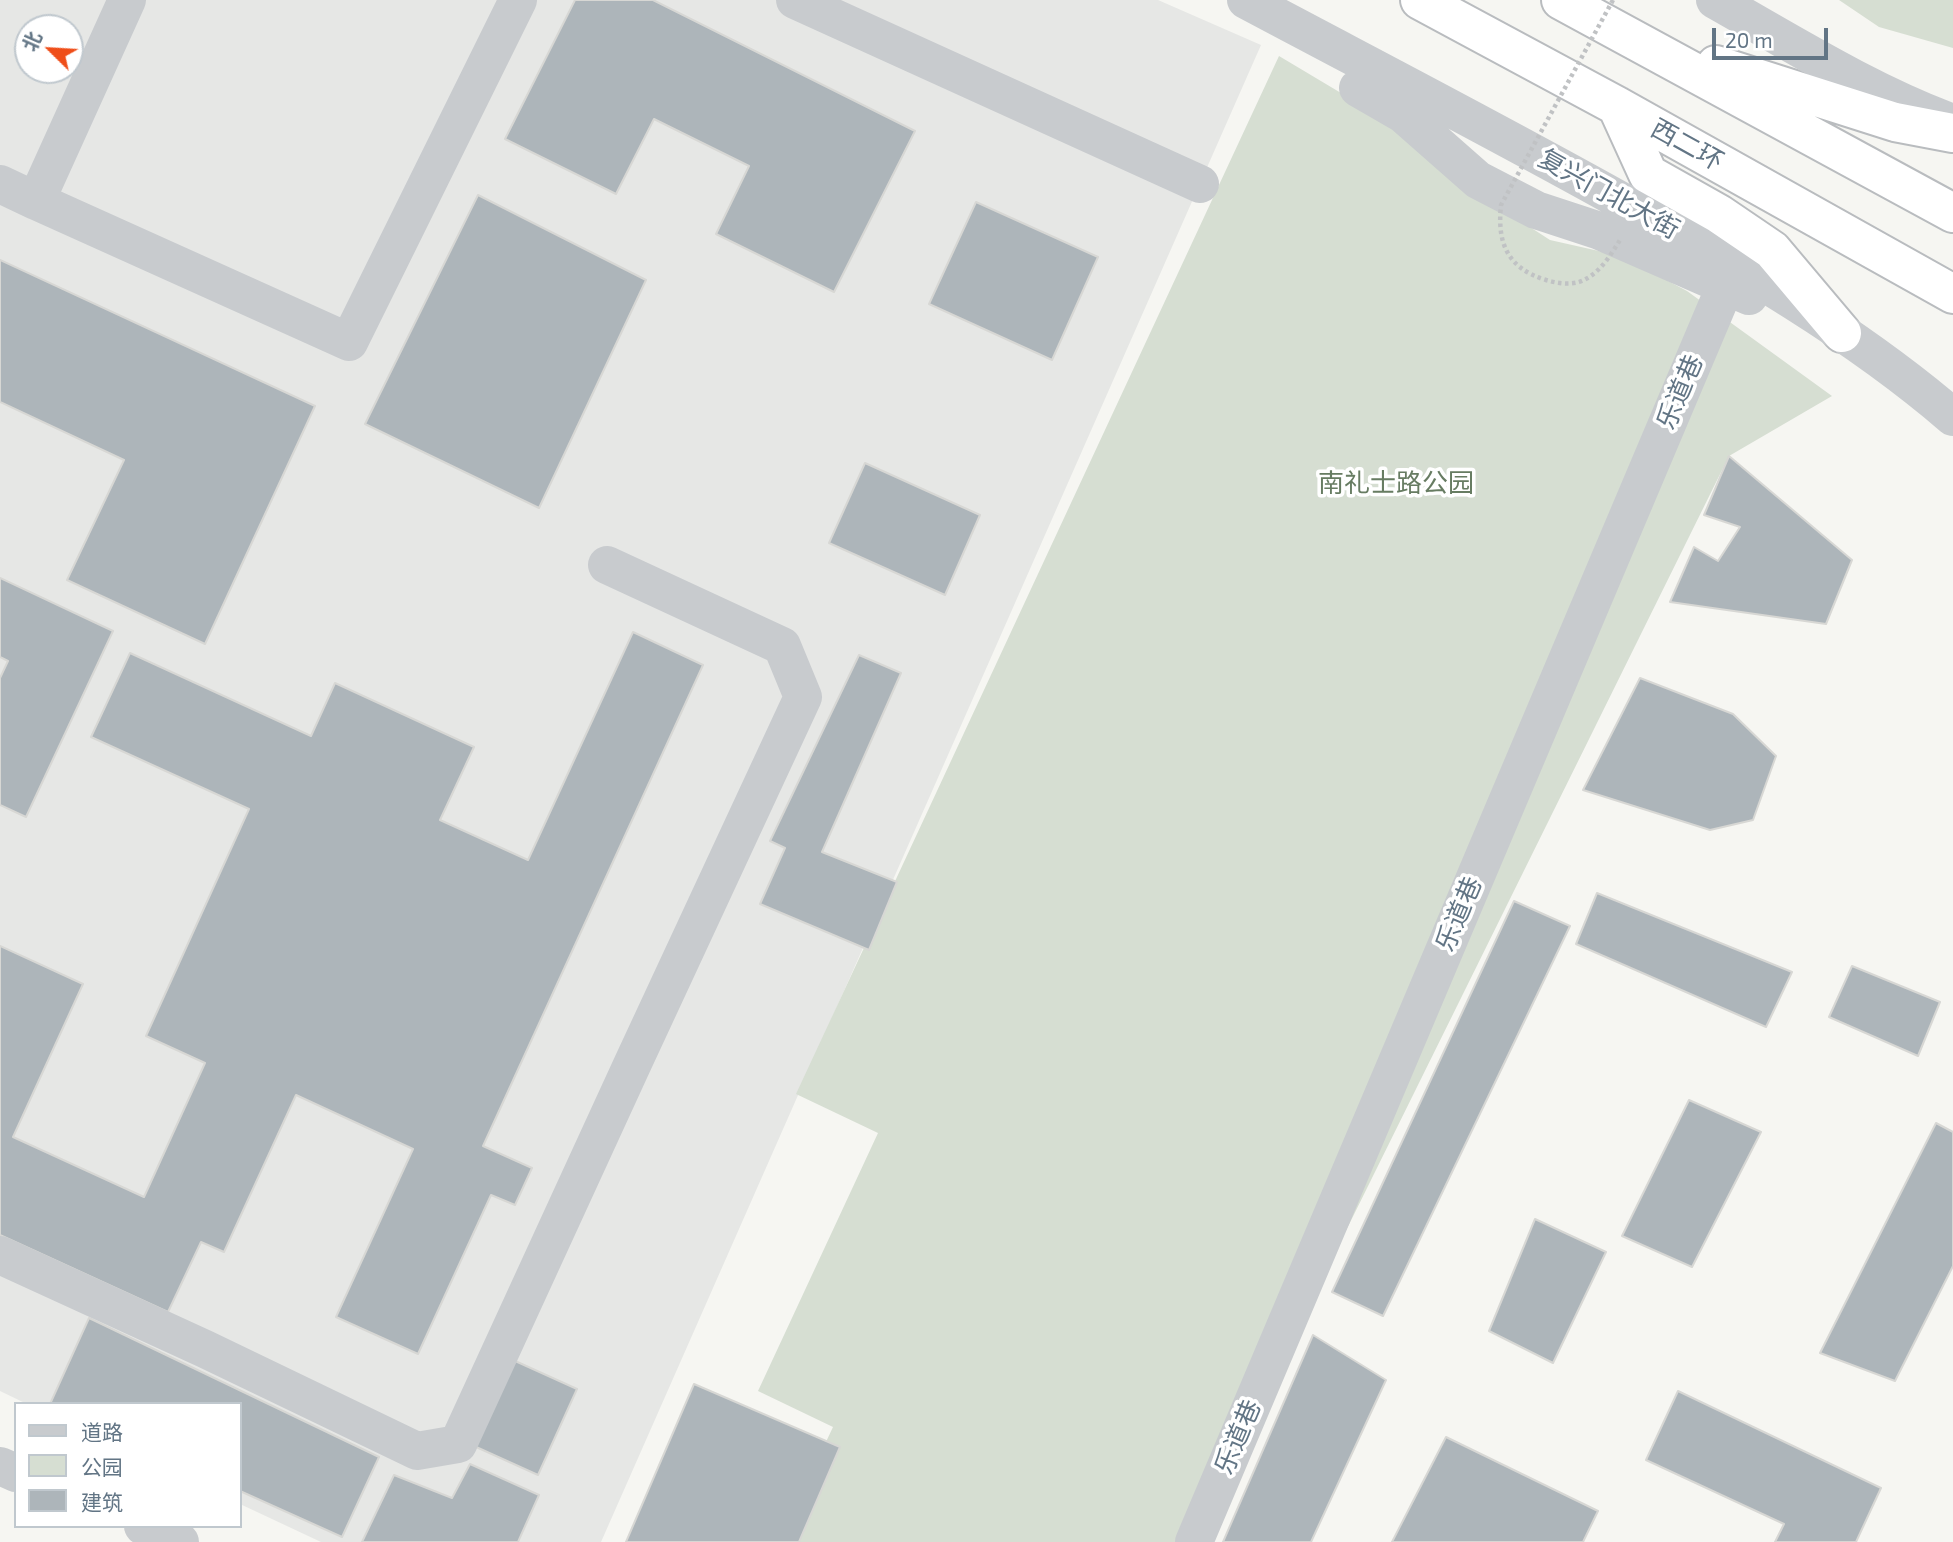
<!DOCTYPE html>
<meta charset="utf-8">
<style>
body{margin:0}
#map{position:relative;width:1953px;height:1542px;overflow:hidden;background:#f6f6f2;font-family:"Exo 2","Noto Sans SC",sans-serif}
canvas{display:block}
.legend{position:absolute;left:14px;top:1402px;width:228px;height:126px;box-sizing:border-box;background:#fff;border:2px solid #c0c8ce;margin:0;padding:9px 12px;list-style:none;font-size:21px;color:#627585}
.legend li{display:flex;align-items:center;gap:14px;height:35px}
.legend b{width:35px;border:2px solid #c0c8ce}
.north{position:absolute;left:14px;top:14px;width:70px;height:70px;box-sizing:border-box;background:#fff;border:2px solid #c0c8ce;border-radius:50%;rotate:294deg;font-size:19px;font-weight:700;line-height:28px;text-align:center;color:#627585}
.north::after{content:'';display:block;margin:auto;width:24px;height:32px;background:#ef4e19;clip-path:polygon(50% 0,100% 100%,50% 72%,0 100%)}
.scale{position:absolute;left:1712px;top:28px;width:116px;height:32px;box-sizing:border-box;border:4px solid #627585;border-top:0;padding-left:9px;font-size:21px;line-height:24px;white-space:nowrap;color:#627585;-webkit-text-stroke:5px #fff;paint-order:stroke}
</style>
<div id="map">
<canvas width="1953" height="1542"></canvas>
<ul class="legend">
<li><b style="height:9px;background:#c8cbce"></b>道路</li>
<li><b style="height:19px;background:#d6ded2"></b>公园</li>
<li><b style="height:19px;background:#adb5ba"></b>建筑</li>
</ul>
<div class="north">北</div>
<div class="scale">20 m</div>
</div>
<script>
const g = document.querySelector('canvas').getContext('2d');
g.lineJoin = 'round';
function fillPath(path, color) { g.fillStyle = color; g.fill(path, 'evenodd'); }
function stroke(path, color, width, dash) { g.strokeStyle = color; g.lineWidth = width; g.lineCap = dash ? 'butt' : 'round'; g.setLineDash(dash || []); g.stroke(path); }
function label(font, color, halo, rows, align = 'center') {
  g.font = font + ' "Exo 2","Noto Sans SC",sans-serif'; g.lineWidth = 7; g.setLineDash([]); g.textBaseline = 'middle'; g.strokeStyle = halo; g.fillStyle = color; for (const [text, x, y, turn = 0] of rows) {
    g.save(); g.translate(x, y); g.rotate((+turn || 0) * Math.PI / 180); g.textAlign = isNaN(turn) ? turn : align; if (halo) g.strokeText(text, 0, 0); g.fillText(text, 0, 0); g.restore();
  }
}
const built = new Path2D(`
 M0 0H1158L1261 45 601 1542H321L240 1504V1404H27L0 1391ZM28 28H70V70H28Z`);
const green = new Path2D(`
 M1839 0H1953V48L1879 27Z
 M1279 56 1403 130 1451 176 1550 240 1621 256 1687 291 1832 396 1729 456 1192 1542H779L833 1427 758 1391 878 1133 796 1094Z`);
const building = new Path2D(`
 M575 0H653L915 131 834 292 716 234 749 166 654 119 616 194 505 139Z
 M478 195 646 280 539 508 365 424Z
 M976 202 1098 257 1052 360 929 304Z
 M0 260 315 406 205 644 67 580 124 460 0 402Z
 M1729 456 1852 560 1826 624 1670 602 1694 547 1718 561 1740 527 1704 515Z
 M865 463 980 515 945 595 829 543Z
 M0 578 113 631 26 817 0 805V678L8 661 0 657Z
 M633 632 703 665 483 1146 532 1168 515 1205 491 1195 418 1354 336 1317 413 1149 296 1095 224 1252 201 1242 168 1312 0 1235V946L83 984 13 1137 144 1197 205 1063 146 1036 249 809 91 737 130 653 311 736 335 683 474 747 440 820 528 860Z
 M859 655 901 673 822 852 897 882 869 950 760 904 785 848 770 841Z
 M1640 678 1733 714 1776 756 1753 820 1710 830 1583 790Z
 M1597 893 1792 972 1766 1027 1576 944Z
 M1514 901 1570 926 1383 1316 1332 1292Z
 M1852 966 1940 1002 1918 1056 1829 1017Z
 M1689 1100 1761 1132 1692 1267 1622 1236Z
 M1936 1123 1953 1132V1266L1895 1381 1820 1353Z
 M1535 1219 1606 1252 1553 1363 1489 1331Z
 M89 1318 379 1457 342 1537 240 1491V1404H50Z
 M1313 1335 1386 1380 1311 1542H1223Z
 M513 1360 577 1389 538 1475 474 1446Z
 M694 1384 840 1447 799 1542H626Z
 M1678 1391 1881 1488 1856 1542H1775L1784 1524 1646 1460Z
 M1446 1437 1598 1511 1583 1542H1392Z
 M470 1464 539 1495 518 1542H362L394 1475 452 1498Z`);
const minor = new Path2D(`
 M795 0 1200 184
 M1246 0C1372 67 1500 133 1625 203 1739 266 1854 332 1953 417
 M1715 0C1793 44 1869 92 1953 123
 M1358 88 1403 114 1478 180 1536 210 1600 231 1749 296
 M0 184 36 201 127 0
 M36 201 349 342 518 0
 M0 1255 205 1349 417 1451 458 1444 632 1065 803 697 782 646 607 565
 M0 1466 16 1473
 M143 1526 180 1542
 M1194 1542 1725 287`);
const highway = new Path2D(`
 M1420 0 1617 106 1953 294
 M1561 0 1953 213
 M1716 65 1895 122 1953 133
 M1617 106 1648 174 1719 214 1772 250 1842 333`);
const pathBridge = new Path2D(`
 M1613 0 1501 205C1497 243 1507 268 1546 280 1556 283 1569 285 1579 282 1599 275 1610 256 1620 240`);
const streetNames = [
 ["西二环",1687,145,29],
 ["复兴门北大街",1609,194,29],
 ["乐道巷",1680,392,-67],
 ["乐道巷",1459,914,-67],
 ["乐道巷",1238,1437,-67]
];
const parkNames = [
 ["南礼士路公园",1396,483]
];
fillPath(built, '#e6e7e5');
fillPath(green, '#d6ded2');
fillPath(building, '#adb5ba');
stroke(building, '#d7d7d4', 2);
stroke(highway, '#b9bcbf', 42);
stroke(minor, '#c8cbce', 38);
stroke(highway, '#fff', 38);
stroke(pathBridge, '#c0c2c4', 4.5, [3.5, 3.5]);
label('26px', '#627585', '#fff', streetNames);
label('26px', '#677c62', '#fff', parkNames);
</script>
